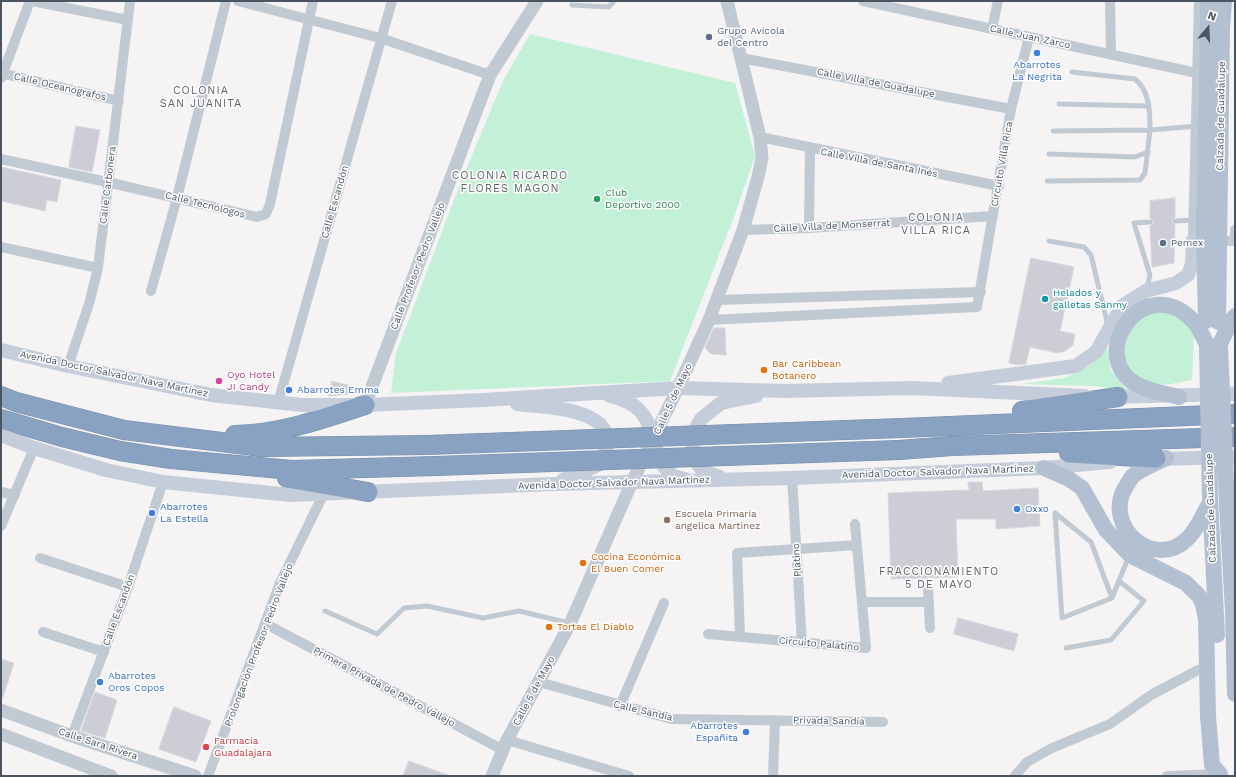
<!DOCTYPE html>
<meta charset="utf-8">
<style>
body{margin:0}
#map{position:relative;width:1236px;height:777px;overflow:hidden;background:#f5f3f3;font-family:"Work Sans",sans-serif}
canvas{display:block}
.frame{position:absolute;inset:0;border:2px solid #4a5561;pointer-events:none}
.north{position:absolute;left:1188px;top:8px;width:40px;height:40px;-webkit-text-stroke:3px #fff;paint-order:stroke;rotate:19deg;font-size:11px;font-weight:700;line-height:16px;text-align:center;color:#4a5561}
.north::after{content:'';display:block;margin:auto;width:14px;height:18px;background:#4a5561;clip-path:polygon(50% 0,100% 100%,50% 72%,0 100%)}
</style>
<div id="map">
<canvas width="1236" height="777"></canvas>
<div class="frame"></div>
<div class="north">N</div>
</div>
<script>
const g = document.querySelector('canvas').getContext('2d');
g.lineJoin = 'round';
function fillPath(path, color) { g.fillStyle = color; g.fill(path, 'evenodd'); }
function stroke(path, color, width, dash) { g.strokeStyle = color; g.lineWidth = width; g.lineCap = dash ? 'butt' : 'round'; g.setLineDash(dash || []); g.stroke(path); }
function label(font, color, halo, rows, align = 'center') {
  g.font = font + ' "Work Sans",sans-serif'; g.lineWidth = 3; g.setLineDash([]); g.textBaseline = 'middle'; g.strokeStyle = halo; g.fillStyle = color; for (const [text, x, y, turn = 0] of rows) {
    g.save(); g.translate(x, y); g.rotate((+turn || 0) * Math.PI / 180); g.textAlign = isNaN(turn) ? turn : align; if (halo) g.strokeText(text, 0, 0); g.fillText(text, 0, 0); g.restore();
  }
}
const green = new Path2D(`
 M530 34 735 83 755 156 735 214 670 381 391 393 396 353 460 184 503 81Z
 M1164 311 1180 315 1194 333 1192 380C1182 381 1169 386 1159 384 1121 380 1108 328 1146 313 1151 310 1158 311 1164 311Z
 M1107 343 1111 371 1131 390 1091 386 1021 384 1064 378 1090 366Z`);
const building = new Path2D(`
 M76 126 100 130 92 172 69 167Z
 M1 167 61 180 57 202 47 200 45 211 1 201Z
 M1175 198V217L1171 221 1175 225 1174 263 1152 267 1150 226 1154 222 1150 218V201Z
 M1031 258 1074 267 1060 331 1075 334 1073 345 1065 351 1057 353 1030 347 1026 364 1018 365 1009 363Z
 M714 328H725L726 355 711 354 705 348Z
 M332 381 363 389 361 393 329 396Z
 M968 482H982L983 491 1038 488 1040 526 996 529V519H956L958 577 891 579 888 493 969 490Z
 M958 618 1018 634 1014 651 954 634Z
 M1 659 14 663 3 697H1Z
 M95 692 117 700 105 738 81 731Z
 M174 707 211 721 196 762 159 749Z
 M409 761 448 775 447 776H403Z`);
const service = new Path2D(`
 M572 5 609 7 614 1
 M1059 104 1149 106
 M1053 131 1150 130C1150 113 1150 91 1135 79L1072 72
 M1049 154 1135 157 1148 152
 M1047 181 1140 180 1145 173 1150 130 1197 126
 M1175 221 1193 220
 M1049 241 1084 247 1091 255 1108 326
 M1147 288 1150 275 1134 223 1150 222
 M1112 598 1091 542 1055 513 1062 618 1112 598 1129 556
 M325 611 377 634 404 608 427 606 483 618 519 611 569 623
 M1066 648 1111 640 1144 601 1119 581`);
const minor = new Path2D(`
 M32 1 128 20
 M238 1 380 38 490 75
 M863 1 1197 73
 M1110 1 1111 55
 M1199 1 1193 240 1235 241V230
 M992 29 998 1
 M741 58 1011 109
 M1 73 119 101
 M1 78 30 1
 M760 137 999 186
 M1 159 107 182 257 217 266 214 270 204 313 1
 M809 228 810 149
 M743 230 809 228 993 216
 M1 247 98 268
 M151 291 177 198 226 1
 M716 300 981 292
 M709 320 977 307 1011 109 1029 37
 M68 366 89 304 98 268 130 1
 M278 403 392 1
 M792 478 802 642
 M1 492 15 495
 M1 526 34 448
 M40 558 128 587
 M928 587 930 628
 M862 602H929
 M266 624 503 750
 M43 632 104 652
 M708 634 866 648 855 524
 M740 637 737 553 857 545
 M539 682 671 719 883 722
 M620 706 664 603
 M72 736 128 587 163 482
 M507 740 629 776
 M208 776 280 583 324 493
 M773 776 775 720
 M1015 776 1027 762 1052 748 1110 724 1151 695 1198 670
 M1167 776 1220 774`);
const tertiary = new Path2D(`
 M365 405 490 75 537 1
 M1 710 72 736 195 776
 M1 734 111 776
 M492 776 507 740 570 624 632 482 678 388 709 320 743 230 758 177 762 158 760 137 727 1`);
const secondary = new Path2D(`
 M1 350 68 366 211 395 302 405H365L483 400 678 388 785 391 912 388 1085 396
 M948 383 1076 366 1096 352 1122 306 1146 291 1176 283 1188 275 1192 264 1193 240
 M608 395C618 398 630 401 638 409 657 426 651 458 671 474 674 477 680 478 685 479
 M1109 397 1235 394
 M517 404C550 408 632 408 600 464L563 480
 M1 435 34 448 106 470 163 482 291 495 553 484 792 478 1044 468 1110 462
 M1155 459 1235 457
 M720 477 703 471 696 462 693 447 696 428 701 419 721 403 756 396`);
const primary = new Path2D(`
 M1208 29V1
 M1222 29 1224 1
 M1220 344 1231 321 1235 316
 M1179 397C1164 393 1145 391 1133 382 1087 349 1148 269 1195 323 1200 329 1203 338 1207 344
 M1166 458C1156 463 1143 468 1134 475 1130 478 1128 484 1125 488 1103 527 1154 571 1187 539 1198 529 1202 515 1210 503
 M1044 468 1069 479 1082 488 1106 530 1130 555 1186 583 1199 596 1203 604 1206 620 1208 716 1212 765 1220 774
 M1210 499 1217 635
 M1227 504 1233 611 1235 694`);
const motorway = new Path2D(`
 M1 396 16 402 124 430 262 447 427 445
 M1022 411 1118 397
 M1 419 62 437 120 451 171 459 292 470 436 466
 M902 428 1235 414
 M235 435C281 434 323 419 365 405
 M899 450 952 446 1235 437
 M1069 453 1156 458
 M287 478 368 492`);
const primaryBridge = new Path2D(`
 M1206 321 1204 234 1208 29
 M1218 322 1222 29
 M1207 347 1210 499
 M1220 347 1227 504`);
const motorwayBridge = new Path2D(`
 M427 445 902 428
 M436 466 899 450`);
const markers = [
 [709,37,4,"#5c6f8a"],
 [1037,53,4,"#3f7fe0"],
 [597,199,4,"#2e9e5b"],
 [1163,243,4,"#5c6f8a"],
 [1045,299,4,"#0f9aa8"],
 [764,370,4,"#e8710a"],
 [219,381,4,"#d1479c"],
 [289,390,4,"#3f7fe0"],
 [1017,509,4,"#3f7fe0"],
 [152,513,4,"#3f7fe0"],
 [667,520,4,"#8d6e63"],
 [583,563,4,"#e8710a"],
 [549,627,4,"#e8710a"],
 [100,682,4,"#3f7fe0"],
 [746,732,4,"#3f7fe0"],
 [206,747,4,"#e0444e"]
];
const serviceNames = [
 ["Grupo Avicola",717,31],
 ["del Centro",717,43],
 ["Pemex",1171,243]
];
const streetNames = [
 ["Calle Juan Zarco",1030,37,12],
 ["Calle Villa de Guadalupe",876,83,11],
 ["Calle Oceanógrafos",60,87,13],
 ["Calzada de Guadalupe",1221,116,-89],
 ["Calle Villa de Santa Inés",879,163,11],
 ["Circuito Villa Rica",1002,164,-80],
 ["Calle Carbonera",108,185,-83],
 ["Calle Escandón",335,202,-74],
 ["Calle Tecnólogos",205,205,14],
 ["Calle Villa de Monserrat",832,226,-3],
 ["Calle Profesor Pedro Vallejo",418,266,-69],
 ["Avenida Doctor Salvador Nava Martínez",114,374,12],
 ["Calle 5 de Mayo",673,399,-65],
 ["Avenida Doctor Salvador Nava Martínez",938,472,-2],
 ["Avenida Doctor Salvador Nava Martínez",614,483,-2],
 ["Calzada de Guadalupe",1211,508,-92],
 ["Platino",797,560,-94],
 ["Calle Escandón",119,610,-70],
 ["Circuito Palatino",819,644,5],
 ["Prolongación Profesor Pedro Vallejo",259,645,-69],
 ["Primera Privada de Pedro Vallejo",384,687,28],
 ["Calle 5 de Mayo",534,691,-62],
 ["Calle Sandía",643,711,13],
 ["Privada Sandía",829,721,1],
 ["Calle Sara Rivera",98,744,18]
];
const shopNames = [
 ["Abarrotes",1037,65,"center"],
 ["La Negrita",1037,77,"center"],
 ["Abarrotes Emma",297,390],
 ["Abarrotes",160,507],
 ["La Estella",160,519],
 ["Oxxo",1025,509],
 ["Abarrotes",108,676],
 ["Oros Copos",108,688],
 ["Abarrotes",738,726,"right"],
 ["Españita",738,738,"right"]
];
const leisureNames = [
 ["Club",605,193],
 ["Deportivo 2000",605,205]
];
const cultureNames = [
 ["Helados y",1053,293],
 ["galletas Sanmy",1053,305]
];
const foodNames = [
 ["Bar Caribbean",772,364],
 ["Botanero",772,376],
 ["Cocina Económica",591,557],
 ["El Buen Comer",591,569],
 ["Tortas El Diablo",557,627]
];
const hotelNames = [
 ["Oyo Hotel",227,375],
 ["JI Candy",227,387]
];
const educationNames = [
 ["Escuela Primaria",675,514],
 ["angelica Martinez",675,526]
];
const healthNames = [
 ["Farmacia",214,741],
 ["Guadalajara",214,753]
];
const neighbourhoodNames = [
 ["COLONIA",201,91],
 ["SAN JUANITA",201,104],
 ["COLONIA RICARDO",510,176],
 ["FLORES MAGÓN",510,189],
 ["COLONIA",936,218],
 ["VILLA RICA",936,231],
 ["FRACCIONAMIENTO",939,572],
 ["5 DE MAYO",939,585]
];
fillPath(green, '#c2f1d7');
fillPath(building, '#cdced5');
stroke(building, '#d7d8de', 1);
stroke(motorway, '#758dad', 20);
stroke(service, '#c1c9d2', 5);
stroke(minor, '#c1c9d2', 10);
stroke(tertiary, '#c1c9d2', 13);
stroke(secondary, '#c4cdd9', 14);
stroke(primary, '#b3c0d1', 16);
stroke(motorway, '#8aa2c1', 19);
stroke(motorwayBridge, '#758dad', 20, []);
stroke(primaryBridge, '#b3c0d1', 16);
stroke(motorwayBridge, '#8aa2c1', 19);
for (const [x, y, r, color] of markers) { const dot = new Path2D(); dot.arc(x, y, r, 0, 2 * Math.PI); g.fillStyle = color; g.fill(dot); stroke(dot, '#fff', 1.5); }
label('10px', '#4e5e75', '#fff', serviceNames, 'left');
label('10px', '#4a5561', '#fff', streetNames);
label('10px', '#366cbe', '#fff', shopNames, 'left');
label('10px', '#27864d', '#fff', leisureNames, 'left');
label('10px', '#0d838f', '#fff', cultureNames, 'left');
label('10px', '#c56008', '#fff', foodNames, 'left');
label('10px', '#b23c85', '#fff', hotelNames, 'left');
label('10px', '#785e54', '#fff', educationNames, 'left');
label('10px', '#be3a42', '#fff', healthNames, 'left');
g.letterSpacing = '1px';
label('11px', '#5f6268', '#fff', neighbourhoodNames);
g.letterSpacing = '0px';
</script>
